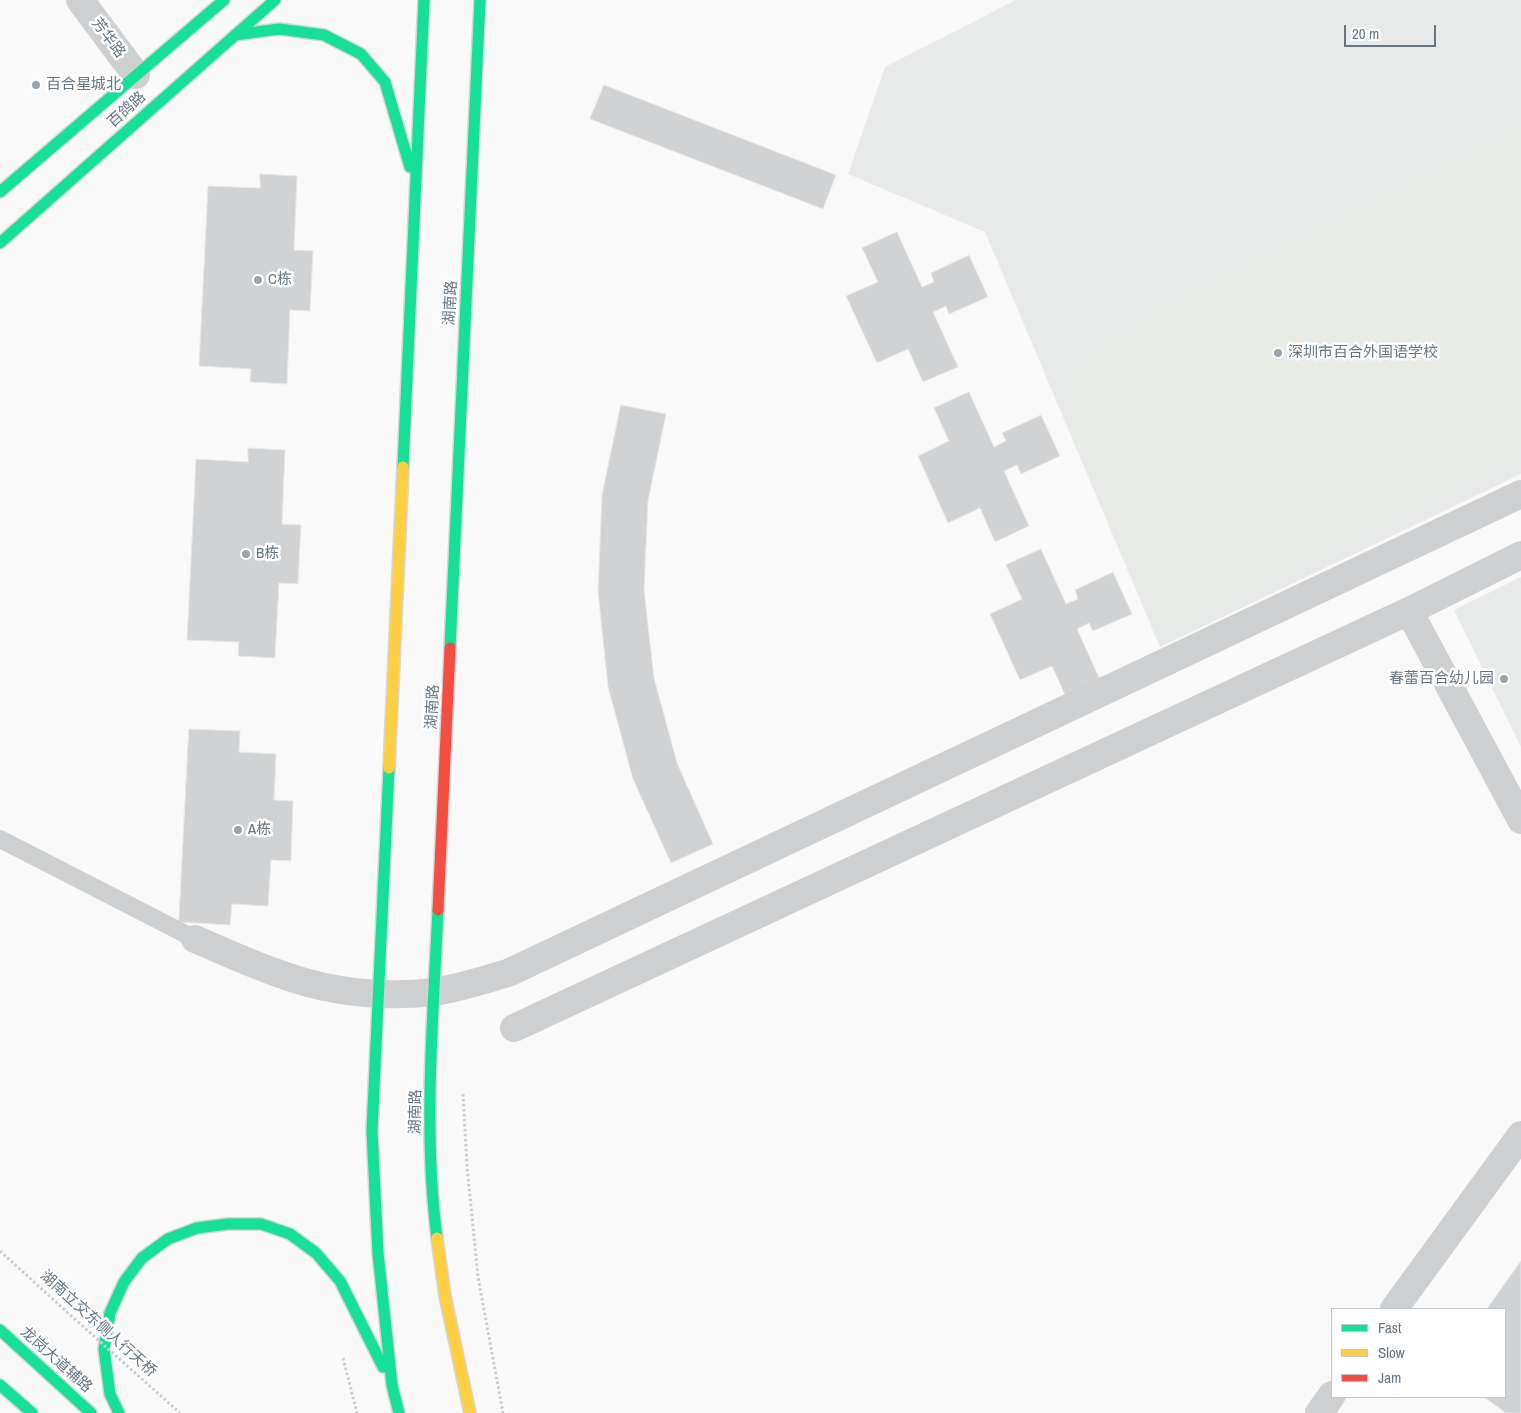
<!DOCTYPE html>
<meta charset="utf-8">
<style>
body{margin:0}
#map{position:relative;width:1521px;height:1413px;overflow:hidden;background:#f9f9f9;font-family:"Archivo Narrow",sans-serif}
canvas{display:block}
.legend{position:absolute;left:1331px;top:1308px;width:175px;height:90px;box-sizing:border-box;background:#fff;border:1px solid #c1c8cd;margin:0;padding:6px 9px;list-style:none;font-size:15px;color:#657683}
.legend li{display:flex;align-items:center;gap:10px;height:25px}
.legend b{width:25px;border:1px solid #c1c8cd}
.scale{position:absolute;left:1344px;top:25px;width:92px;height:22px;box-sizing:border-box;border:2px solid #657683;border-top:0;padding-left:6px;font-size:15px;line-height:18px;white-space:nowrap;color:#657683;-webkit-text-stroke:4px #fff;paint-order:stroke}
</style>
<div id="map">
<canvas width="1521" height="1413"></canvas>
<ul class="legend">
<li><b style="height:6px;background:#16e098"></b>Fast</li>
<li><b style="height:6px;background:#ffcf43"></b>Slow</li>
<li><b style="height:6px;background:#f24e42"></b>Jam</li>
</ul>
<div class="scale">20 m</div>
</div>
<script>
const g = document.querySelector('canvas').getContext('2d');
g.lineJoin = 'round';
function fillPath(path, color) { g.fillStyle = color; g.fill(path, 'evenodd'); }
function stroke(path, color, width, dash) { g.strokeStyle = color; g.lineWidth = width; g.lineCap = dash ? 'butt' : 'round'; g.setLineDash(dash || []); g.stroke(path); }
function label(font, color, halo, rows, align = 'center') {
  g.font = font + ' "Archivo Narrow","Noto Sans SC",sans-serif'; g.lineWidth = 5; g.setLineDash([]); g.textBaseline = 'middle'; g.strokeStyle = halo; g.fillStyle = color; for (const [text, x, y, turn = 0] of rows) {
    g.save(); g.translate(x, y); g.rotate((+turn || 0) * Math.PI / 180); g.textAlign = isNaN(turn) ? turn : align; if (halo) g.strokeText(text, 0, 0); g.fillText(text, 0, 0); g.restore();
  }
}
const built = new Path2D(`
 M1016 0H1521V474L1160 647 985 232 848 174 885 67Z
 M1521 577V747L1454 610Z`);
const green = new Path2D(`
 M1521 127V451L1178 627 1162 622 1078 448 1066 401 1067 377 1081 359 1159 312Z`);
const building = new Path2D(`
 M604 85 836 175 823 209 590 119Z
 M260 174 297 176 294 250 313 251 310 311 290 310 287 384 250 382 251 369 199 366 208 186 260 188Z
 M897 232 922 287 934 282 931 273 969 255 988 297 949 314 946 306 933 312 958 367 923 382 908 349 877 363 846 296 878 282 862 248Z
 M969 392 994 447 1006 441 1002 433 1041 415 1060 456 1021 474 1017 465 1004 471 1029 526 995 542 980 508 948 523 918 456 949 441 934 408Z
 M621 405 666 414 648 501 644 590 654 678 677 763 713 844 671 863 633 779 608 687 598 591 602 495Z
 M248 448 285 450 282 524 301 525 298 584 279 583 275 658 238 656 239 642 187 640 196 459 248 462Z
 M1041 549 1066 604 1078 599 1075 590 1113 572 1132 614 1093 631 1089 623 1077 629 1102 684 1067 699 1052 666 1020 680 990 614 1022 599 1006 565Z
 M189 729 240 731 239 752 276 754 274 800 293 801 291 861 271 860 268 906 232 904 230 925 179 922Z
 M1521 1261V1413H1506L1484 1397H1505V1309H1487Z`);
const path = new Path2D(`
 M463 1094 467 1166 478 1277 503 1413
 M0 1251 78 1322
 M343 1358 357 1413`);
const lane = new Path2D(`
 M0 839 195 939`);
const street = new Path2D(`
 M80 0 136 75
 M1409 611 1521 820
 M195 939C223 951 251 964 280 974 329 992 382 998 434 992 459 988 483 980 508 973L1521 494
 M514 1028 1409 611 1521 555
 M1394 1309 1521 1135
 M1319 1413 1332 1395`);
const fast = new Path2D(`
 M235 35 279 29 324 35 361 54 385 82 410 167
 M0 192 224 0
 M0 243 275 0
 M403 467 424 0
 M450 648 480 0
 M389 768 372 1131 378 1253 392 1385 399 1413
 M437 1238C423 1130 433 1019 438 910
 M0 1330 91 1413
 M0 1385 32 1413
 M119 1413 110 1394 104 1349 110 1313 124 1282 142 1258 168 1239 197 1228 228 1224H261L290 1234 316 1253 340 1281 383 1367`);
const slow = new Path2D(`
 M389 768 403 467
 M437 1238 445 1296 470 1413`);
const jam = new Path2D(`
 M438 910 450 648`);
const pathBridge = new Path2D(`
 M78 1322 180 1413`);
const markers = [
 [36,85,5,"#99a4ac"],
 [258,280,5,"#99a4ac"],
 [1278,353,5,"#99a4ac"],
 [246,554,5,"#99a4ac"],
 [1504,679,5,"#99a4ac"],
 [238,830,5,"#99a4ac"]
];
const streetNames = [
 ["芳华路",108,38,53],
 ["百鸽路",127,110,-42],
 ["湖南路",451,303,-87],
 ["湖南路",433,707,-87],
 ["湖南路",416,1112,-89],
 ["湖南立交东侧人行天桥",98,1324,42],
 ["龙岗大道辅路",56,1360,42]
];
const poiNames = [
 ["百合星城北",46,85],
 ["C栋",268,280],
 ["深圳市百合外国语学校",1288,353],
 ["B栋",256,554],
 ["春蕾百合幼儿园",1494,679,"right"],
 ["A栋",248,830]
];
fillPath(built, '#e8e9e9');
fillPath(green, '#e8ebe6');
fillPath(building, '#d0d2d3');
stroke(building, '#e8e8e8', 1);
stroke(fast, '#d5d6d7', 14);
stroke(slow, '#d5d6d7', 14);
stroke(jam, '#d5d6d7', 14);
stroke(path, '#cbcccd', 3, [2.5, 2.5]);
stroke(lane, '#cecfd0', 18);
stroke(street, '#cecfd0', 28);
stroke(fast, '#16e098', 11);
stroke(slow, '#ffcf43', 11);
stroke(jam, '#f24e42', 11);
stroke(pathBridge, '#cbcccd', 3, [2.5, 2.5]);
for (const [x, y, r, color] of markers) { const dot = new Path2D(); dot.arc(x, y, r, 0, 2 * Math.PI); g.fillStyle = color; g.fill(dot); stroke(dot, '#fff', 2); }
label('15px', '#657683', '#fff', streetNames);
label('15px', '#657683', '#fff', poiNames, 'left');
</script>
